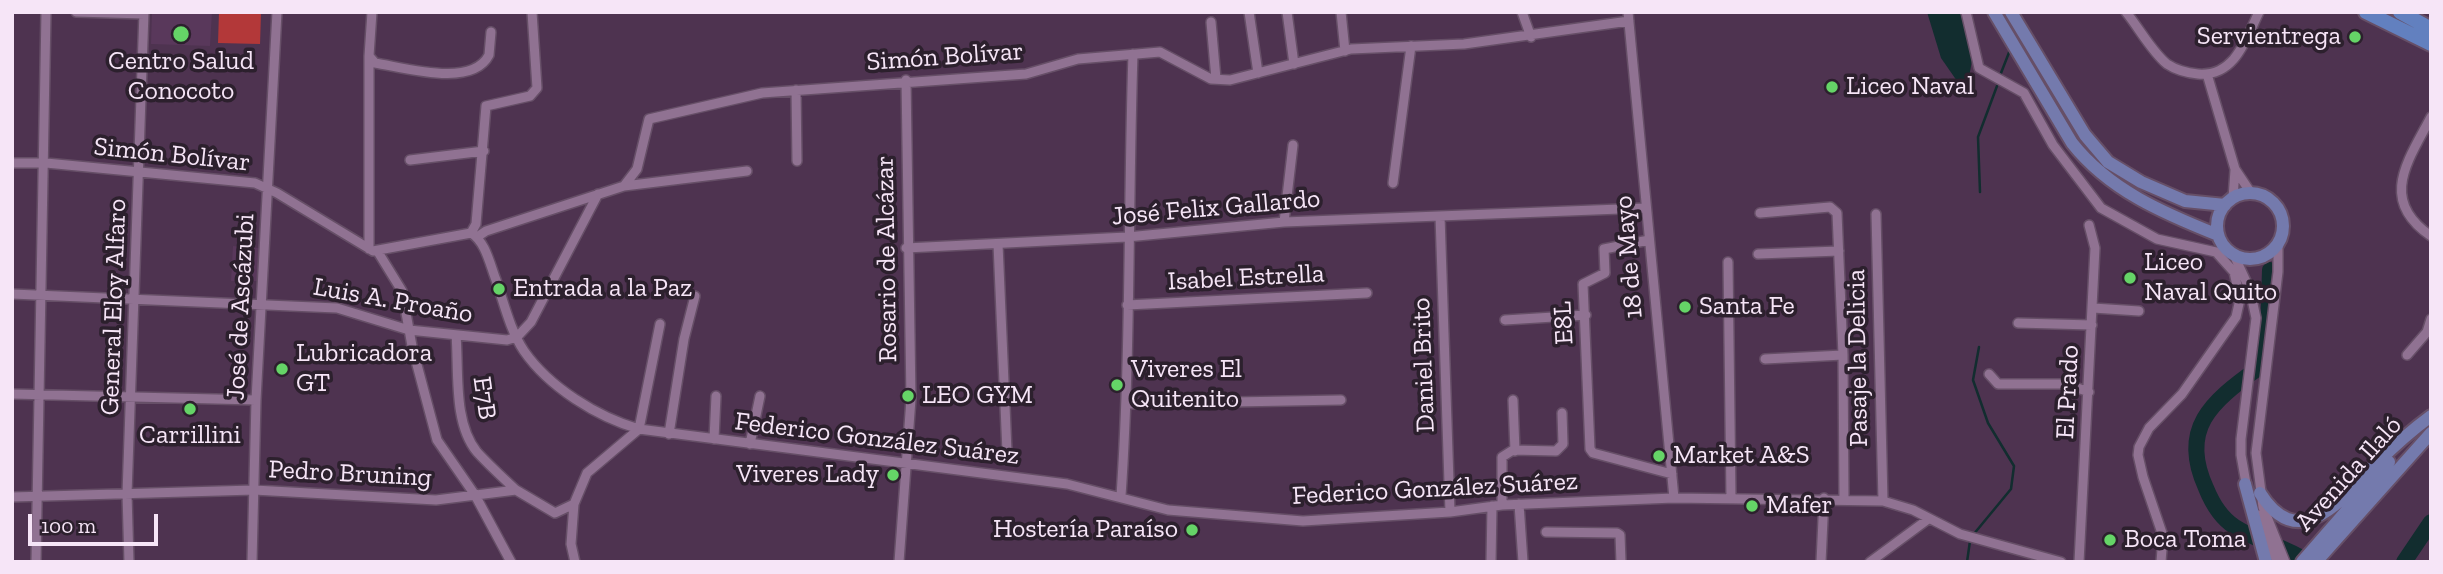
<!DOCTYPE html>
<meta charset="utf-8">
<style>
body{margin:0}
#map{position:relative;width:2443px;height:574px;overflow:hidden;background:#4e3350;font-family:"Zilla Slab",serif}
canvas{display:block}
.frame{position:absolute;inset:0;border:14px solid #f6e5f7;pointer-events:none}
.scale{position:absolute;left:28px;top:514px;width:130px;height:32px;box-sizing:border-box;border:4px solid #f6e5f7;border-top:0;padding-left:9px;font-size:21px;line-height:24px;white-space:nowrap;color:#f6e5f7;-webkit-text-stroke:5px #2c202d;paint-order:stroke}
</style>
<div id="map">
<canvas width="2443" height="574"></canvas>
<div class="frame"></div>
<div class="scale">100 m</div>
</div>
<script>
const g = document.querySelector('canvas').getContext('2d');
g.lineJoin = 'round';
function fillPath(path, color) { g.fillStyle = color; g.fill(path, 'evenodd'); }
function stroke(path, color, width, dash) { g.strokeStyle = color; g.lineWidth = width; g.lineCap = dash ? 'butt' : 'round'; g.setLineDash(dash || []); g.stroke(path); }
function label(font, color, halo, rows, align = 'center') {
  g.font = font + ' "Zilla Slab",serif'; g.lineWidth = 7; g.setLineDash([]); g.textBaseline = 'middle'; g.strokeStyle = halo; g.fillStyle = color; for (const [text, x, y, turn = 0] of rows) {
    g.save(); g.translate(x, y); g.rotate((+turn || 0) * Math.PI / 180); g.textAlign = isNaN(turn) ? turn : align; if (halo) g.strokeText(text, 0, 0); g.fillText(text, 0, 0); g.restore();
  }
}
const built = new Path2D(`
 M152 12H212L210 46 151 44Z
 M233 246 259 248 258 281H231Z`);
const green = new Path2D(`
 M219 12H261L260 44 218 43Z`);
const water = new Path2D(`
 M1927 12H1960L1973 55 1966 94 1941 58Z`);
const stream = new Path2D(`
 M2001 73 2010 50
 M1980 192 1978 137 1997 86
 M1973 535 2011 489 2014 466 1988 423 1973 380 1979 347
 M1967 562 1970 541`);
const river = new Path2D(`
 M2270 270 2268 330 2257 369C2211 402 2179 429 2206 488 2212 503 2221 518 2235 527 2258 542 2285 546 2308 562
 M2404 562 2431 522`);
const minor = new Path2D(`
 M76 12 144 14
 M372 12 369 56 375 63C406 68 472 88 489 55L491 32
 M1249 12 1258 73
 M1287 12 1294 64
 M1341 12 1345 51
 M1522 12 1531 37
 M1628 12 1674 498
 M1966 12 1979 68 2024 93 2053 145 2101 208 2157 239 2216 252 2234 272 2240 299 2236 317 2182 394 2149 428 2139 447 2138 455 2143 477 2163 536 2161 562
 M2126 12C2139 28 2152 52 2167 64 2176 70 2188 73 2198 74 2235 77 2246 39 2259 12
 M1211 22 1216 79
 M2207 74 2235 169 2251 193
 M796 90 797 161
 M2431 117C2408 161 2378 200 2431 236
 M410 160 484 151
 M12 163H46L255 183 277 193 373 251 471 233C486 242 490 265 496 280 504 303 510 330 524 351 549 387 597 417 639 429L1067 484 1168 510 1303 521 1450 512 1502 505 1674 498 1883 501 1913 510 1960 534 2061 562
 M1393 183 1411 46
 M624 186 747 171
 M2233 198 2235 170
 M1760 213 1830 207 1837 213 1843 355 1844 499
 M1876 214 1883 501
 M1440 216 1450 512
 M1284 222 1293 145
 M471 233 476 224 486 106 530 96 537 88 532 12
 M477 237 486 231 624 186 637 169 649 119 762 93 1026 74 1078 59 1160 52 1211 79 1230 80 1351 49 1464 44 1629 21
 M1649 240 1604 249 1605 273 1583 284 1590 449 1593 453 1672 474
 M998 244 1007 452
 M2278 244V272L2256 453 2263 507 2285 562
 M906 248 1127 237 1284 222 1646 208
 M369 249V56
 M378 252 402 291 412 346 437 440 475 495 511 562
 M1758 254 1839 251
 M2234 255 2250 290 2256 318 2241 439V455L2247 489
 M1728 262 1731 498
 M12 294 337 308 409 330 507 340 517 337 531 322 598 194
 M1127 305 1367 293
 M2093 308 2139 311
 M1505 320 1586 315
 M2018 323 2092 325
 M456 335C459 371 453 423 477 452 489 465 503 478 516 490
 M2407 355 2427 332 2431 319
 M1765 359 1843 355
 M1989 374 1998 384H2066L2089 392
 M12 394 256 400
 M1513 400 1515 451
 M1127 404 1341 400
 M639 429 660 324
 M669 434 684 339 695 296
 M714 439 716 396
 M750 444 760 396
 M1121 496C1131 349 1128 201 1133 54
 M12 497 254 490 436 500 516 490 555 513 574 504 587 473 639 429
 M574 504 571 544 575 562
 M1519 504 1523 562
 M1502 505V457L1513 450 1556 451 1563 444 1562 413
 M2258 515 2277 562
 M1546 532 1617 533 1620 535 1621 562
 M36 562 46 12
 M129 562 127 494 144 12
 M252 562 256 400 277 12
 M899 562 911 399 906 80
 M1491 562 1492 506
 M1821 562 1824 498
 M1870 562 1927 520
 M2079 562 2095 248 2089 225`);
const major = new Path2D(`
 M1994 12 2072 143C2109 190 2163 213 2218 235
 M2011 12 2085 135 2108 162 2141 182 2185 201 2225 205
 M2217 226a33 33 0 1 1 66 0a33 33 0 1 1-66 0Z
 M2245 484 2266 562
 M2260 493C2300 557 2345 496 2378 462 2395 445 2412 430 2431 416
 M2302 562 2389 462
 M2316 562 2431 433`);
const highway = new Path2D(`
 M2366 12 2431 44
 M2400 12 2431 29`);
const markers = [
 [181,34,9,"#65d467"],
 [2355,37,7,"#65d467"],
 [1832,87,7,"#65d467"],
 [2130,278,7,"#65d467"],
 [499,289,7,"#65d467"],
 [1685,307,7,"#65d467"],
 [282,369,7,"#65d467"],
 [1117,385,7,"#65d467"],
 [908,396,7,"#65d467"],
 [190,409,7,"#65d467"],
 [1659,456,7,"#65d467"],
 [893,475,7,"#65d467"],
 [1752,506,7,"#65d467"],
 [1192,530,7,"#65d467"],
 [2110,540,7,"#65d467"]
];
const poiNames = [
 ["Servientrega",2341,37,"right"],
 ["Centro Salud",181,62,"center"],
 ["Conocoto",181,92,"center"],
 ["Liceo Naval",1846,87],
 ["Liceo",2144,263],
 ["Naval Quito",2144,293],
 ["Entrada a la Paz",513,289],
 ["Santa Fe",1699,307],
 ["Lubricadora",296,354],
 ["GT",296,384],
 ["Viveres El",1131,370],
 ["Quitenito",1131,400],
 ["LEO GYM",922,396],
 ["Carrillini",190,436,"center"],
 ["Market A&S",1673,456],
 ["Viveres Lady",879,475,"right"],
 ["Mafer",1766,506],
 ["Hostería Paraíso",1178,530,"right"],
 ["Boca Toma",2124,540]
];
const streetNames = [
 ["Simón Bolívar",945,57,-4],
 ["Simón Bolívar",172,155,6],
 ["José Felix Gallardo",1216,208,-5],
 ["18 de Mayo",1629,257,-95],
 ["Rosario de Alcázar",887,259,-91],
 ["Isabel Estrella",1246,278,-3],
 ["Luis A. Proaño",393,301,10],
 ["General Eloy Alfaro",114,307,-88],
 ["José de Ascázubi",241,307,-87],
 ["E8L",1564,323,-93],
 ["Pasaje la Delicia",1858,358,-91],
 ["Daniel Brito",1424,365,-92],
 ["El Prado",2068,392,-87],
 ["E7B",484,398,82],
 ["Federico González Suárez",877,439,7],
 ["Pedro Bruning",350,474,3],
 ["Avenida Ilaló",2349,474,-48],
 ["Federico González Suárez",1435,489,-3]
];
fillPath(built, '#59385b');
fillPath(green, '#b33839');
fillPath(water, '#122d2f');
stroke(stream, '#122d2f', 2.5);
stroke(river, '#122d2f', 16);
stroke(minor, '#664f67', 12);
stroke(major, '#664f67', 16);
stroke(highway, '#664f67', 18);
stroke(minor, '#907292', 9);
stroke(major, '#747aad', 12);
stroke(highway, '#6280bf', 14);
for (const [x, y, r, color] of markers) { const dot = new Path2D(); dot.arc(x, y, r, 0, 2 * Math.PI); g.fillStyle = color; g.fill(dot); stroke(dot, '#2c202d', 2.5); }
label('26px', '#f6e5f7', '#2c202d', poiNames, 'left');
label('26px', '#f6e5f7', '#2c202d', streetNames);
</script>
